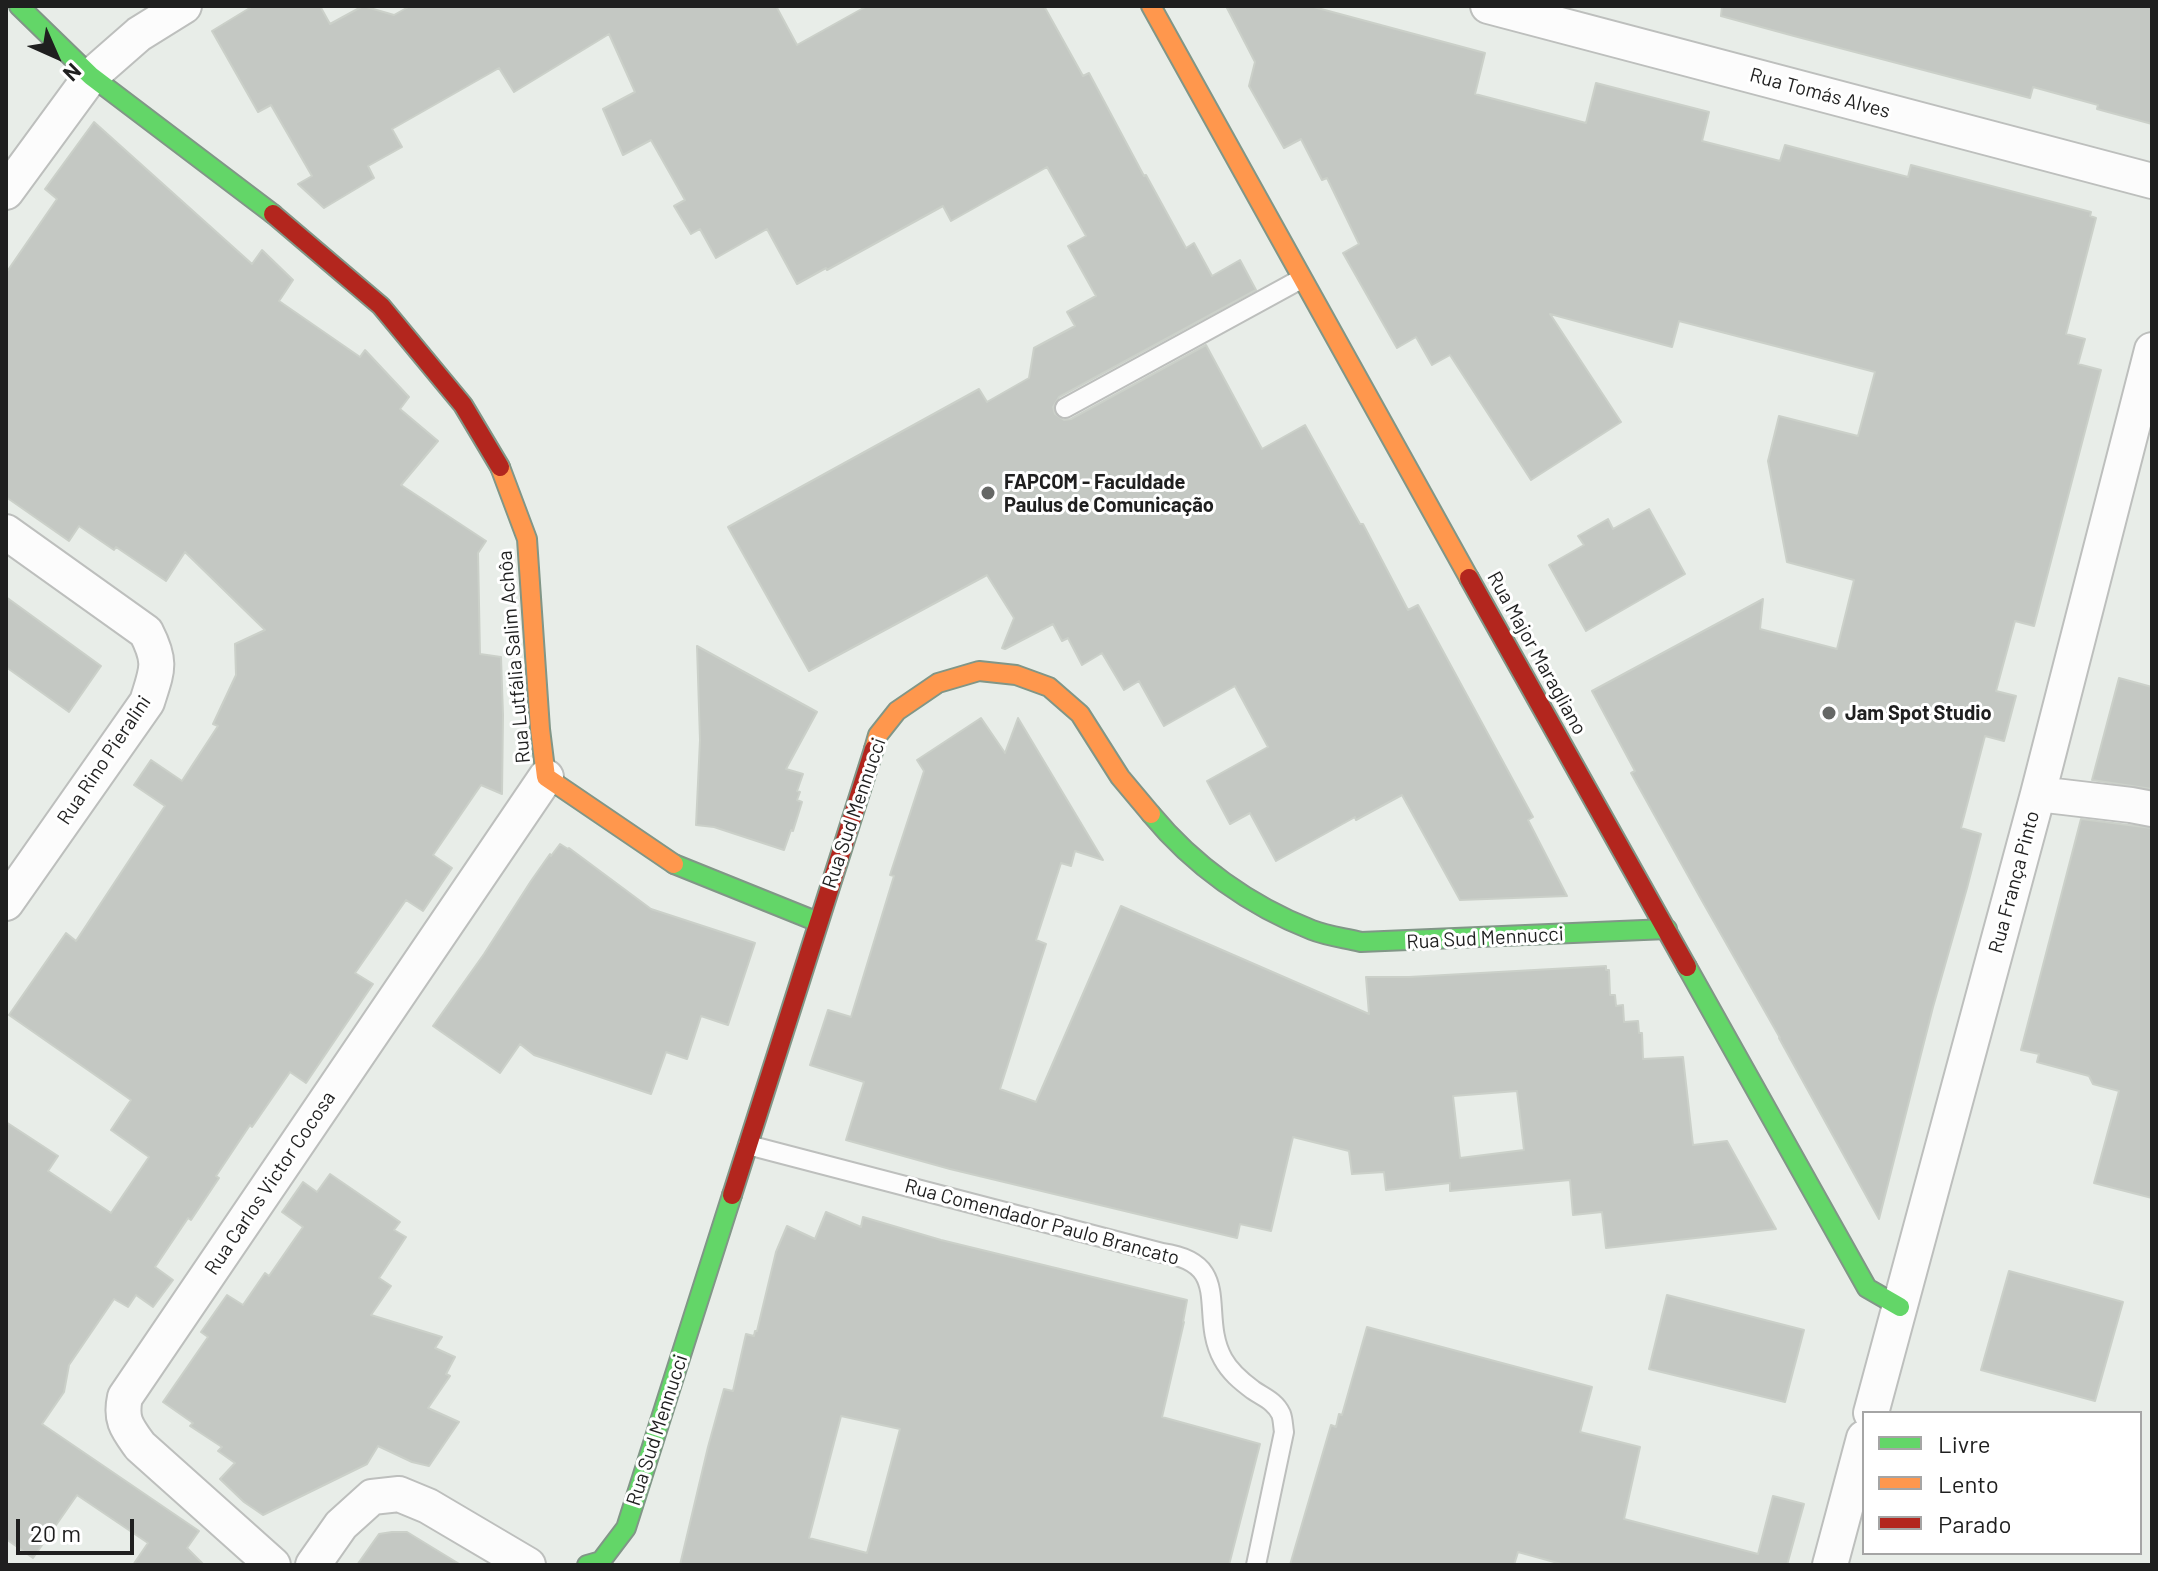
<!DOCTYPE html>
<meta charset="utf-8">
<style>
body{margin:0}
#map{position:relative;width:2158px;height:1571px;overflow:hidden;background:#e8ede8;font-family:Barlow,sans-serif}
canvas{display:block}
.frame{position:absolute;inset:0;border:8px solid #1f1f1f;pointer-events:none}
.legend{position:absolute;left:1862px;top:1411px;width:280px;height:144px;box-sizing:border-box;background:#fff;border:2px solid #a5a5a5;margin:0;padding:10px 14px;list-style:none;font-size:24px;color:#1f1f1f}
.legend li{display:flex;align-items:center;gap:16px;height:40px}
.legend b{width:40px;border:2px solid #a5a5a5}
.north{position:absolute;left:16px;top:16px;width:80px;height:80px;-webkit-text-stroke:6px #fff;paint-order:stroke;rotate:135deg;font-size:22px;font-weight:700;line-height:32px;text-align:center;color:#1f1f1f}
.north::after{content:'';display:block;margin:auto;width:28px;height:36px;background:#1f1f1f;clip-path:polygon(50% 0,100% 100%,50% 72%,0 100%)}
.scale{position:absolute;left:16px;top:1519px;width:118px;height:36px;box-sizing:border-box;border:4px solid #1f1f1f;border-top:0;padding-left:10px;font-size:24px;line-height:28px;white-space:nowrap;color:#1f1f1f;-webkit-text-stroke:6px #fff;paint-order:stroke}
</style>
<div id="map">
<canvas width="2158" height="1571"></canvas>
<div class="frame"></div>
<ul class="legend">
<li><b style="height:10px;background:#63d668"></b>Livre</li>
<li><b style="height:10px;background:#ff974d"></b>Lento</li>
<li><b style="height:10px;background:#b3261e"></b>Parado</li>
</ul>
<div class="north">N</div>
<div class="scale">20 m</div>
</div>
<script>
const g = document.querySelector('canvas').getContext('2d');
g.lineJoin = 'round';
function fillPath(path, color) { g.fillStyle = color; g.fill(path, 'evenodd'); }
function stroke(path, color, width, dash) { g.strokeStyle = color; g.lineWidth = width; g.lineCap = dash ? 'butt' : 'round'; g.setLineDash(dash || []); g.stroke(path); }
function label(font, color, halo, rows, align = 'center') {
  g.font = font + ' Barlow,sans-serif'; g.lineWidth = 6; g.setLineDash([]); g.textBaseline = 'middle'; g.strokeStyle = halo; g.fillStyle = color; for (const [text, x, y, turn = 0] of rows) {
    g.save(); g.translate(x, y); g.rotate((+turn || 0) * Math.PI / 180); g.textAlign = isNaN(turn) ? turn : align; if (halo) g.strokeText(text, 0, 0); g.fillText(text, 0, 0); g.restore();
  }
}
const building = new Path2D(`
 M253 6H320L330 24 363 6 394 15 410 6H776L797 45 867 6H1044L1083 76 1089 73 1144 176 1146 175 1186 248 1194 243 1212 276 1240 260 1256 290 1059 397 1053 407 1055 414 1064 420 1071 419 1206 345 1262 449 1305 425 1360 524H1363L1408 610 1418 605 1533 817 1528 820 1567 896 1460 900 1402 795 1356 820 1355 817 1276 861 1250 813 1230 824 1207 781 1268 747 1235 686 1164 726 1139 681 1124 690 1102 653 1082 665 1068 638 1062 641 1053 624 1005 649 1002 648 1014 618 987 575 809 671 728 527 979 389 987 402 1029 378 1034 348 1075 326 1067 312 1096 296 1068 246 1086 236 1047 167 951 221 943 206 827 270 826 268 797 284 767 229 716 258 700 229 691 234 674 206 685 200 651 140 623 155 603 109 635 92 609 34 514 92 499 68 392 129 402 147 368 166 374 178 324 208 298 184 312 176 271 105 258 112 212 31Z
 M1226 6H1310L1485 53 1475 94 1586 123 1596 83 1709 112 1702 141 1780 161 1785 145 1908 177 1911 165 2091 212 2090 216 2096 218 2066 334 2085 339 2078 364 2101 370 2034 626 2015 621 1996 691 2016 696 2004 741 1985 736 1961 828 1981 834 1967 888 1933 1007 1879 1219 1779 1038H1780L1701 899 1631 773 1635 771 1592 691 1763 599 1760 629 1837 649 1854 580 1787 562 1768 461 1779 416 1858 436 1875 372 1679 321 1672 347 1550 314 1621 422 1531 480 1450 355 1432 365 1416 337 1397 348 1343 253 1359 244 1327 178 1322 180 1301 139 1284 148 1249 86 1255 62Z
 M1722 6H2152V124L2097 109 2098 105 2033 87 2030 98 1794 36 1721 16Z
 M94 122 252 264 262 250 293 280 279 301 360 357 365 350 409 397 400 409 438 441 401 485 486 541 478 553 480 654 501 657 503 715 502 794 481 785 433 855 452 868 423 911 406 900 355 973 373 984 306 1083 290 1072 252 1127 250 1125 216 1176 219 1178 191 1220 188 1218 155 1267 173 1280 153 1307 136 1295 128 1307 114 1299 69 1365 64 1392 42 1424 199 1531 187 1548 204 1565H133L148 1543 77 1495 33 1558 6 1539V1122L58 1156 48 1171 111 1213 149 1157 111 1130 131 1100 9 1015 66 933 76 941 165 806 134 785 151 760 182 781 218 726 213 724 236 675 235 644 265 630 185 552 166 581 116 547 114 550 79 526 69 541 6 497V273L57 199 45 189Z
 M1649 509 1685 574 1586 631 1549 565 1584 545 1578 536 1608 519 1613 529Z
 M6 597 101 666 69 712 6 667Z
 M697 646 817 712 786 769 803 774 797 791 800 792 797 800 802 802 793 831 791 830 784 850 714 827 696 825 700 740Z
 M2119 678 2152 687V789L2092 780Z
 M981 718 1005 753 1018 718 1103 860 1075 851 1071 866 1061 863 1036 940 1046 944 1000 1089 1036 1102 1121 906 1369 1014 1366 977H1409L1606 966V970H1609L1610 995H1615L1616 1006 1623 1005 1624 1022 1638 1021 1639 1033H1642L1643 1059 1683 1057 1693 1145 1727 1141 1776 1229 1606 1248 1602 1212 1573 1215 1570 1180 1450 1191V1183L1386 1190 1384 1172 1352 1174 1349 1151 1293 1137 1271 1231 1240 1224 1237 1238 950 1169 846 1140 864 1082 810 1065 828 1010 851 1017 894 876 890 875 924 771 917 760ZM1517 1091 1524 1150 1460 1158 1453 1096Z
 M2081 819 2152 828V1198L2094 1183 2119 1091 2093 1084 2089 1076 2037 1062 2039 1054 2021 1050Z
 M560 844 568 849 569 848 651 909 755 943 728 1025 701 1016 687 1059 666 1052 651 1094 534 1055 520 1044 500 1073 433 1026 484 954 531 881 550 854 551 856Z
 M330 1174 400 1222 394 1230 406 1237 379 1278 391 1286 371 1315 442 1337 435 1348 455 1357 446 1374 450 1376 428 1408 459 1422 429 1466 412 1462 378 1446 367 1464 263 1515 244 1502 220 1479 235 1463 218 1451 222 1447 190 1426 193 1423 163 1402 208 1337 201 1332 227 1295 243 1305 265 1273 269 1276 303 1227 282 1212 303 1182 317 1192Z
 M826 1212 861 1227 863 1217 941 1240 1187 1300 1183 1322H1184L1162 1417 1260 1444 1229 1565H680L708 1447 724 1389 733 1391 746 1334 754 1336 755 1331H757L776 1252 787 1226 815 1239ZM841 1416 900 1429 867 1553 809 1538Z
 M2009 1271 2123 1302 2095 1401 1981 1370Z
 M1667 1295 1804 1330 1785 1402 1649 1369Z
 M1367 1327 1592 1387 1580 1432 1640 1447 1624 1519 1758 1554 1773 1496 1804 1504 1787 1565H1565L1518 1552 1514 1565H1290L1331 1425 1336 1427 1339 1414 1342 1415Z
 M392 1532H407L461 1565H357L379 1534Z`);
const lane = new Path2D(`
 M1065 408 1301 279
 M748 1145 1162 1253C1235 1263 1198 1314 1223 1359 1230 1372 1241 1381 1253 1390 1263 1397 1275 1401 1281 1414 1283 1419 1283 1426 1284 1432L1256 1565`);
const street = new Path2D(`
 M1488 6 2152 181
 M6 192 91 76 139 34 184 6
 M6 532 146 632C162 663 157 670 147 702L6 903
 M2038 794 2131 805 2152 809
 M1871 1413 2038 794 2152 350
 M273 1565 140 1446C127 1428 120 1420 125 1397L546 777
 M313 1565 341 1525 372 1497 399 1494 428 1506 528 1565
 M1830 1565 1864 1438`);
const fast = new Path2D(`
 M19 6 91 76 273 214
 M1151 814C1193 865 1250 906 1312 930 1327 936 1345 938 1361 942L1667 929
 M674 864 818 922
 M1687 967 1867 1288 1900 1307
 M587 1565 601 1561 626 1528 732 1195`);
const slow = new Path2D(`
 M1151 6 1469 578
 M500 467 527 539 540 729 546 777 674 864
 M874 749 878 735 897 711 938 683 979 671 1016 675 1049 687 1080 714 1120 777 1151 814`);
const jam = new Path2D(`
 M273 214 381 306 463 405 500 467
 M1469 578 1687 967
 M732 1195 874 749`);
const markers = [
 [988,493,8,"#656765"],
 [1829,713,8,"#656765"]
];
const streetNames = [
 ["Rua Tomás Alves",1820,93,15],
 ["Rua Major Maragliano",1537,653,61],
 ["Rua Lutfália Salim Achôa",514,657,-95],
 ["Rua Rino Pieralini",104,760,-56],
 ["Rua Sud Mennucci",854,813,-71],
 ["Rua França Pinto",2014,882,-75],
 ["Rua Sud Mennucci",1485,938,-3],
 ["Rua Carlos Victor Cocosa",270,1183,-56],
 ["Rua Comendador Paulo Brancato",1042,1222,15],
 ["Rua Sud Mennucci",657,1430,-72]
];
const poiNames = [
 ["FAPCOM - Faculdade",1004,482],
 ["Paulus de Comunicação",1004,505],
 ["Jam Spot Studio",1845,713]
];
fillPath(building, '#c4c8c3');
stroke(building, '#cbd0c9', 2);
stroke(lane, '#bdbfbd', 22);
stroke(street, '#bdbfbd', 38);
stroke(fast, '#819687', 22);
stroke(slow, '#819687', 22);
stroke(jam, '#819687', 22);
stroke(lane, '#fcfcfc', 18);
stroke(street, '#fcfcfc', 34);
stroke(fast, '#63d668', 18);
stroke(slow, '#ff974d', 18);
stroke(jam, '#b3261e', 18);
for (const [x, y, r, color] of markers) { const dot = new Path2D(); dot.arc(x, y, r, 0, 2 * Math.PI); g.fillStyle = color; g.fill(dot); stroke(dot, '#fff', 3); }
label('20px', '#1f1f1f', '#fff', streetNames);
label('bold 20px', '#1f1f1f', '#fff', poiNames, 'left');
</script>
